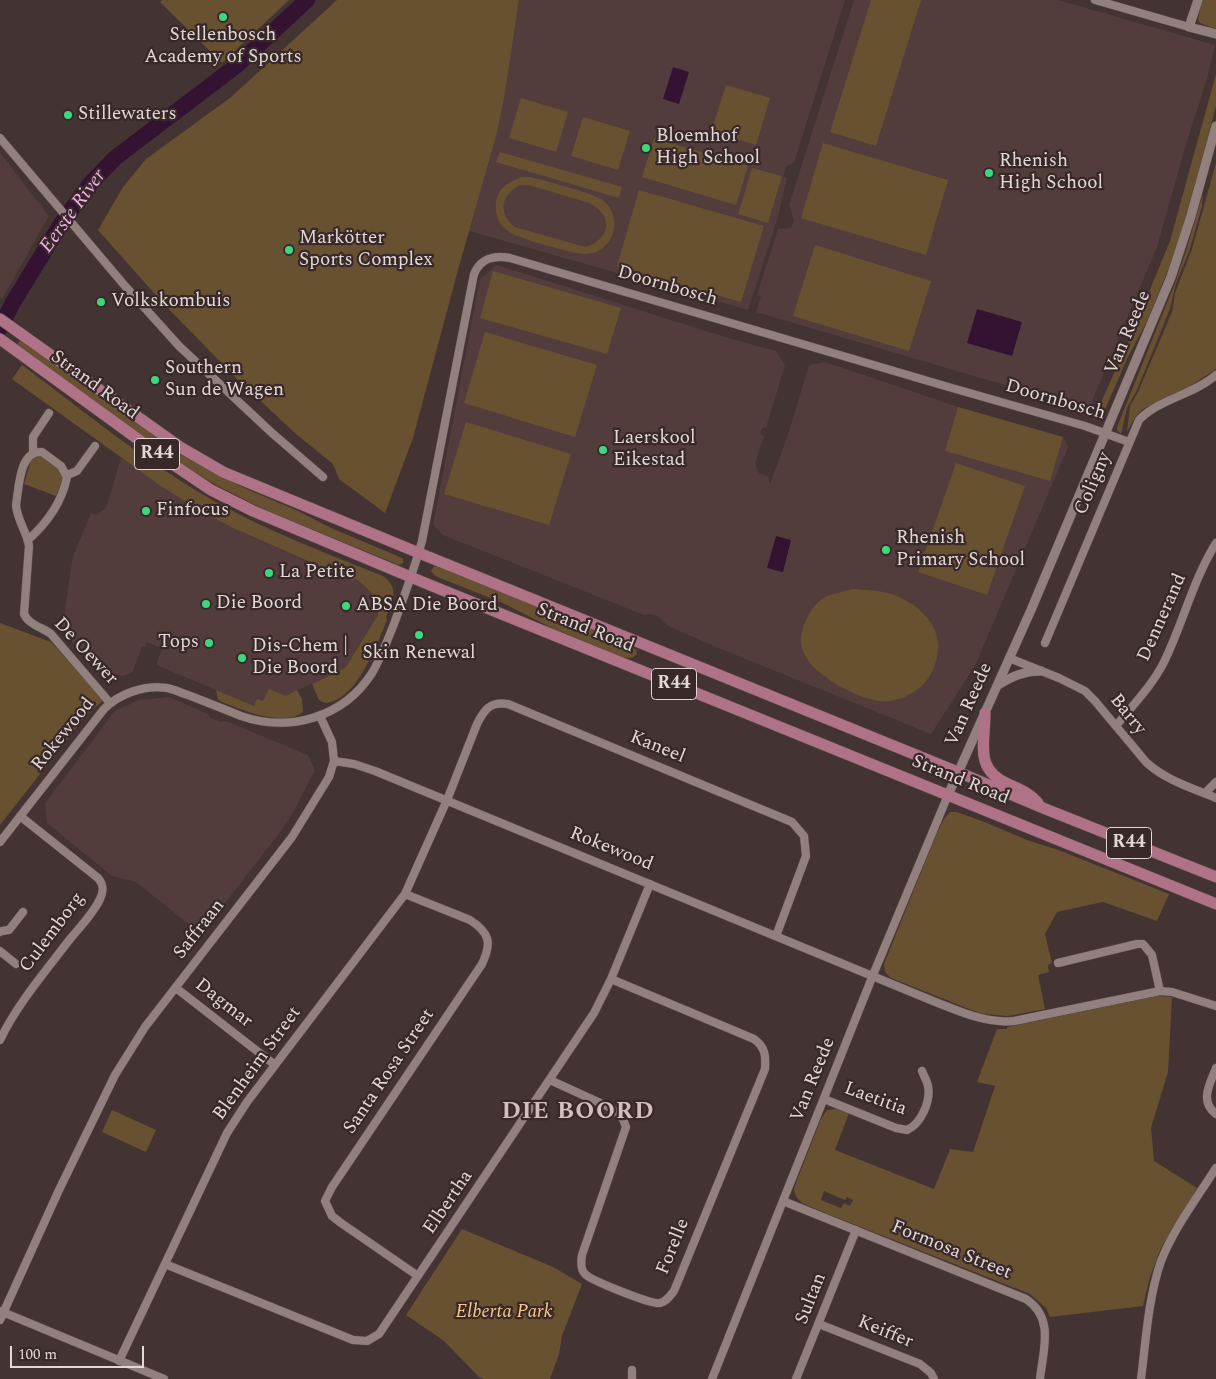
<!DOCTYPE html>
<meta charset="utf-8">
<style>
body{margin:0}
#map{position:relative;width:1216px;height:1379px;overflow:hidden;background:#433332;font-family:Spectral,serif}
canvas{display:block}
.scale{position:absolute;left:10px;top:1346px;width:134px;height:22px;box-sizing:border-box;border:2px solid #e3d8d8;border-top:0;padding-left:6px;font-size:15px;line-height:18px;white-space:nowrap;color:#e3d8d8;-webkit-text-stroke:4px #382928;paint-order:stroke}
</style>
<div id="map">
<canvas width="1216" height="1379"></canvas>
<div class="scale">100 m</div>
</div>
<script>
const g = document.querySelector('canvas').getContext('2d');
g.lineJoin = 'round';
function fillPath(path, color) { g.fillStyle = color; g.fill(path, 'evenodd'); }
function stroke(path, color, width, dash) { g.strokeStyle = color; g.lineWidth = width; g.lineCap = dash ? 'butt' : 'round'; g.setLineDash(dash || []); g.stroke(path); }
function label(font, color, halo, rows, align = 'center') {
  g.font = font + ' Spectral,serif'; g.lineWidth = 4.5; g.setLineDash([]); g.textBaseline = 'middle'; g.strokeStyle = halo; g.fillStyle = color; for (const [text, x, y, turn = 0] of rows) {
    g.save(); g.translate(x, y); g.rotate((+turn || 0) * Math.PI / 180); g.textAlign = isNaN(turn) ? turn : align; if (halo) g.strokeText(text, 0, 0); g.fillText(text, 0, 0); g.restore();
  }
}
const built = new Path2D(`
 M519 0H845L794 163 787 166 783 177 787 178 778 217 748 310 469 231 497 133 505 93Z
 M854 0H1058L1215 45 1207 79 1187 141 1157 247 1091 404 1083 408 756 312 761 297 757 295 778 229 791 228 794 221 789 205Z
 M0 153 49 216 2 299 0 298Z
 M497 265 728 338 776 351 785 365 766 428 763 427 760 434 764 436 755 464 759 473 768 476 770 484 790 429 809 365 825 362 958 407 1063 437 1068 447 975 666 931 734 716 647 668 626 658 616 650 614 644 615 443 535 433 525 480 279Z
 M121 458 197 509 233 528 333 573 353 581 355 579 371 592 378 615 345 668 286 696 263 702 254 706 156 665 162 649 147 642 145 647H142L133 671 130 674 123 676 110 674 91 663 63 632 62 628 73 556 91 513 97 515 106 508Z
 M169 697 208 714 210 718 221 722 226 721 308 755 315 770 295 809 281 831 201 934 136 882 112 876 47 823 45 803 115 711 139 700Z`);
const green = new Path2D(`
 M162 0H289L222 63 160 2Z
 M337 0H519L505 93 497 133 458 270 413 438 385 513 339 479 333 464 296 434 239 381 162 302 98 230 123 187 146 159 230 98Z
 M871 0H921L876 146 830 132Z
 M1202 0H1216V29L1200 23 1198 20Z
 M1216 74V106L1188 211 1174 255 1147 321 1127 359 1103 414 1093 420 1130 338 1170 241Z
 M726 85 770 98 756 145 711 132Z
 M521 98 568 112 556 152 509 138Z
 M583 117 630 131 618 170 571 156Z
 M654 138 748 166 736 205 642 177Z
 M823 143 948 180 926 255 801 218Z
 M500 152 622 187 619 198 496 162Z
 M1216 163V369L1190 386 1143 409 1135 417 1127 432 1130 406 1138 392 1172 312 1175 293 1192 249Z
 M752 168 782 176 768 223 738 214Z
 M522 177H531C547 182 594 192 605 202 620 216 616 242 598 251 591 255 583 254 575 253 558 248 514 239 503 227 497 220 495 211 496 202 498 188 510 181 522 177ZM521 185H529L589 203C614 215 611 240 585 247L515 227C498 214 500 194 521 185Z
 M639 190 764 226 741 302 617 266Z
 M1203 194 1202 206 1189 252 1176 283 1170 309 1137 390 1127 408 1121 434 1117 430V427L1175 283 1186 251Z
 M815 245 931 281 909 351 793 316Z
 M493 271 621 308 607 354 480 318Z
 M485 332 597 365 575 437 464 403Z
 M20 340 175 451 244 488 298 511 331 528 400 557 403 559V563L399 565 394 563 265 510 216 485 182 465 17 345Z
 M22 365C82 410 142 459 207 497 262 529 323 552 383 576 400 589 393 600 386 617L387 620C377 644 357 701 325 703L319 700 312 684 345 668 378 615 371 592 356 579 353 581 233 528 197 509 161 486 12 379Z
 M958 407 1063 437 1050 481 945 451Z
 M466 422 571 454 549 525 444 494Z
 M41 456 63 471 64 475 56 496 24 484 31 460Z
 M956 463 1025 486 987 595 918 572Z
 M434 566 448 569 628 644 636 650 637 654 632 658 622 657 552 628 503 603 435 576 431 571Z
 M853 589C865 590 879 590 891 594 918 603 944 626 937 657 934 672 926 685 912 693 902 699 892 702 880 701 855 698 803 671 801 643 800 636 804 624 807 618 812 608 817 601 827 596 835 593 845 591 853 589Z
 M0 623 51 642 104 700 87 714 0 825Z
 M269 689 286 696 297 690 302 699 303 712C283 728 238 709 218 700L216 690 254 706 257 699 263 701Z
 M950 812H957L987 823 1027 840 1061 851 1169 894 1157 921 1103 902 1057 912 1045 934 1052 963 1048 965 1049 972 1038 975 1045 1009 1008 1016 982 1014 891 978 885 972 884 964 936 835 944 819Z
 M1157 996 1172 997 1168 1072 1151 1128 1154 1161 1197 1188 1160 1250 1150 1277 1143 1306 1050 1317 1046 1308 1030 1294 818 1210C806 1204 795 1203 794 1188L820 1121 827 1110 837 1109 849 1113 835 1150 934 1189 950 1149 973 1152 995 1086 977 1082 997 1029H1007V1027ZM824 1191 845 1200 847 1197 853 1200 850 1206 844 1203 841 1208 821 1200Z
 M112 1110 156 1130 146 1152 102 1132Z
 M462 1229 553 1267 582 1284 562 1336 559 1354 550 1379H484L479 1377 444 1341 406 1315Z`);
const water = new Path2D(`
 M673 67 689 72 679 104 663 99Z
 M977 309 1022 322 1012 356 967 343Z
 M776 536 791 540 783 572 767 568Z`);
const river = new Path2D(`
 M0 328 12 304 61 224 90 184 115 158 236 66 307 0`);
const minor = new Path2D(`
 M1095 0 1189 27
 M0 138 125 286 179 346 272 433 323 477
 M33 453V437L49 413
 M67 475 77 471 95 446
 M28 540C47 523 62 502 67 477L61 466 42 452C19 450 19 488 16 505 17 520 27 532 29 546L24 614C29 625 42 627 51 634L110 703
 M1045 643 1139 420C1159 399 1193 395 1216 375
 M1009 658 1059 678 1085 691 1095 701 1146 762C1165 780 1192 788 1216 798
 M1116 726C1132 706 1152 686 1164 662 1183 623 1193 580 1216 543
 M334 761 354 764 375 771 933 1001C959 1011 986 1024 1014 1021L1160 991 1172 992 1216 1006
 M1205 793 1216 782
 M0 842 104 709C120 693 144 685 167 688 174 689 181 693 188 695 206 702 224 709 241 716 290 733 344 717 372 673 381 658 387 641 394 624 404 597 414 570 422 541L474 274C481 258 494 255 510 258L945 386 1085 426 1129 442
 M405 894 470 920C490 933 492 943 482 964L332 1187 325 1201 332 1216 341 1223 418 1276
 M0 932 2 931 9 930 23 912
 M0 951 16 964
 M1058 963 1137 944H1143L1152 955 1160 991
 M176 988 275 1065
 M0 1040C18 1003 45 972 70 939 80 927 93 914 100 899 104 891 104 885 98 878L20 816
 M1216 1068C1210 1084 1199 1101 1216 1114
 M550 1080 611 1108 623 1119 626 1127 582 1255C581 1261 580 1269 585 1274 590 1280 652 1305 660 1303 666 1302 670 1296 674 1291L765 1069C766 1055 765 1047 754 1039L611 979
 M824 1099 896 1128 907 1130C921 1124 931 1101 928 1086 927 1081 924 1076 922 1071
 M783 1201 1026 1299C1055 1318 1043 1350 1040 1379
 M165 1264 353 1340 367 1341 379 1334 594 1013 611 979 650 884
 M0 1311 164 1379
 M0 1320 59 1190 115 1075 145 1027 292 837 329 777 334 761 332 742 320 716
 M819 1324 920 1364 931 1373 934 1379
 M119 1361 227 1133 247 1102 405 894 447 800 477 724C484 710 490 701 508 704L792 822 804 836 806 856 776 936
 M632 1379V1370
 M712 1379 873 975 948 795
 M796 1379 856 1230
 M1141 1379C1146 1340 1148 1299 1161 1261 1174 1228 1197 1198 1216 1168`);
const tertiary = new Path2D(`
 M1198 0 1189 27 1216 34
 M998 685C1013 676 1024 671 1041 671
 M948 795 1031 610 1171 277 1191 216 1216 126`);
const primary = new Path2D(`
 M0 319 180 447 223 472 419 553 958 772 1043 808 1216 877
 M0 339 168 461 211 490 253 511 425 583 1216 904
 M985 713C985 744 974 769 1008 784 1019 789 1030 793 1038 803`);
const markers = [
 [223,17,5,"#3dd77e"],
 [68,115,5,"#3dd77e"],
 [646,148,5,"#3dd77e"],
 [989,173,5,"#3dd77e"],
 [289,250,5,"#3dd77e"],
 [101,302,5,"#3dd77e"],
 [155,380,5,"#3dd77e"],
 [603,450,5,"#3dd77e"],
 [146,511,5,"#3dd77e"],
 [886,550,5,"#3dd77e"],
 [269,573,5,"#3dd77e"],
 [206,604,5,"#3dd77e"],
 [346,606,5,"#3dd77e"],
 [419,635,5,"#3dd77e"],
 [209,643,5,"#3dd77e"],
 [242,658,5,"#3dd77e"]
];
const shields = [
 [157,454,45],
 [674,684,45],
 [1129,843,45]
];
const shieldNames = [
 ["R44",157,454],
 ["R44",674,684],
 ["R44",1129,843]
];
const poiNames = [
 ["Stellenbosch",223,36,"center"],
 ["Academy of Sports",223,58,"center"],
 ["Stillewaters",78,115],
 ["Bloemhof",656,137],
 ["High School",656,159],
 ["Rhenish",999,162],
 ["High School",999,184],
 ["Markötter",299,239],
 ["Sports Complex",299,261],
 ["Volkskombuis",111,302],
 ["Southern",165,369],
 ["Sun de Wagen",165,391],
 ["Laerskool",613,439],
 ["Eikestad",613,461],
 ["Finfocus",156,511],
 ["Rhenish",896,539],
 ["Primary School",896,561],
 ["La Petite",279,573],
 ["Die Boord",216,604],
 ["ABSA Die Boord",356,606],
 ["Tops",199,643,"right"],
 ["Dis-Chem |",252,647],
 ["Die Boord",252,669],
 ["Skin Renewal",419,654,"center"]
];
const streetNames = [
 ["Doornbosch",667,287,16],
 ["Van Reede",1129,333,-67],
 ["Strand Road",94,386,36],
 ["Doornbosch",1055,401,16],
 ["Coligny",1094,484,-67],
 ["Dennerand",1163,618,-66],
 ["Strand Road",585,629,22],
 ["De Oewer",85,652,47],
 ["Van Reede",970,705,-66],
 ["Barry",1127,715,51],
 ["Rokewood",64,735,-51],
 ["Kaneel",657,748,22],
 ["Strand Road",960,781,22],
 ["Rokewood",611,850,22],
 ["Saffraan",200,930,-52],
 ["Culemborg",53,933,-53],
 ["Dagmar",223,1004,38],
 ["Blenheim Street",258,1064,-54],
 ["Santa Rosa Street",390,1072,-56],
 ["Van Reede",814,1080,-68],
 ["Laetitia",875,1100,20],
 ["Elbertha",449,1203,-56],
 ["Forelle",674,1247,-68],
 ["Formosa Street",951,1251,22],
 ["Sultan",812,1299,-68],
 ["Keiffer",885,1333,22]
];
const parkNames = [
 ["Elberta Park",504,1313]
];
const waterNames = [
 ["Eerste River",74,212,-54]
];
const districtNames = [
 ["DIE BOORD",578,1113]
];
fillPath(built, '#533c3c');
fillPath(green, '#685131');
fillPath(water, '#341231');
stroke(river, '#341231', 16);
stroke(minor, '#5d504f', 9);
stroke(tertiary, '#5d504f', 10);
stroke(primary, '#5d504f', 12);
stroke(minor, '#92807f', 8);
stroke(tertiary, '#92807f', 9);
stroke(primary, '#af7286', 11);
for (const [x, y, r, color] of markers) { const dot = new Path2D(); dot.arc(x, y, r, 0, 2 * Math.PI); g.fillStyle = color; g.fill(dot); stroke(dot, '#382928', 2); }
for (const [x, y, w] of shields) { const box = new Path2D(); box.roundRect(x - w / 2, y - 15.5, w, 31, 4); g.fillStyle = '#382928'; g.fill(box); stroke(box, '#e3d8d8', 1); }
label('bold 18px', '#e3d8d8', null, shieldNames);
label('19px', '#e3d8d8', '#382928', poiNames, 'left');
label('19px', '#e3d8d8', '#382928', streetNames);
label('italic 19px', '#fac986', '#382928', parkNames);
label('italic 20px', '#f1b2e9', '#382928', waterNames);
g.letterSpacing = '1px';
label('bold 24px', '#d2bebd', '#382928', districtNames);
g.letterSpacing = '0px';
</script>
